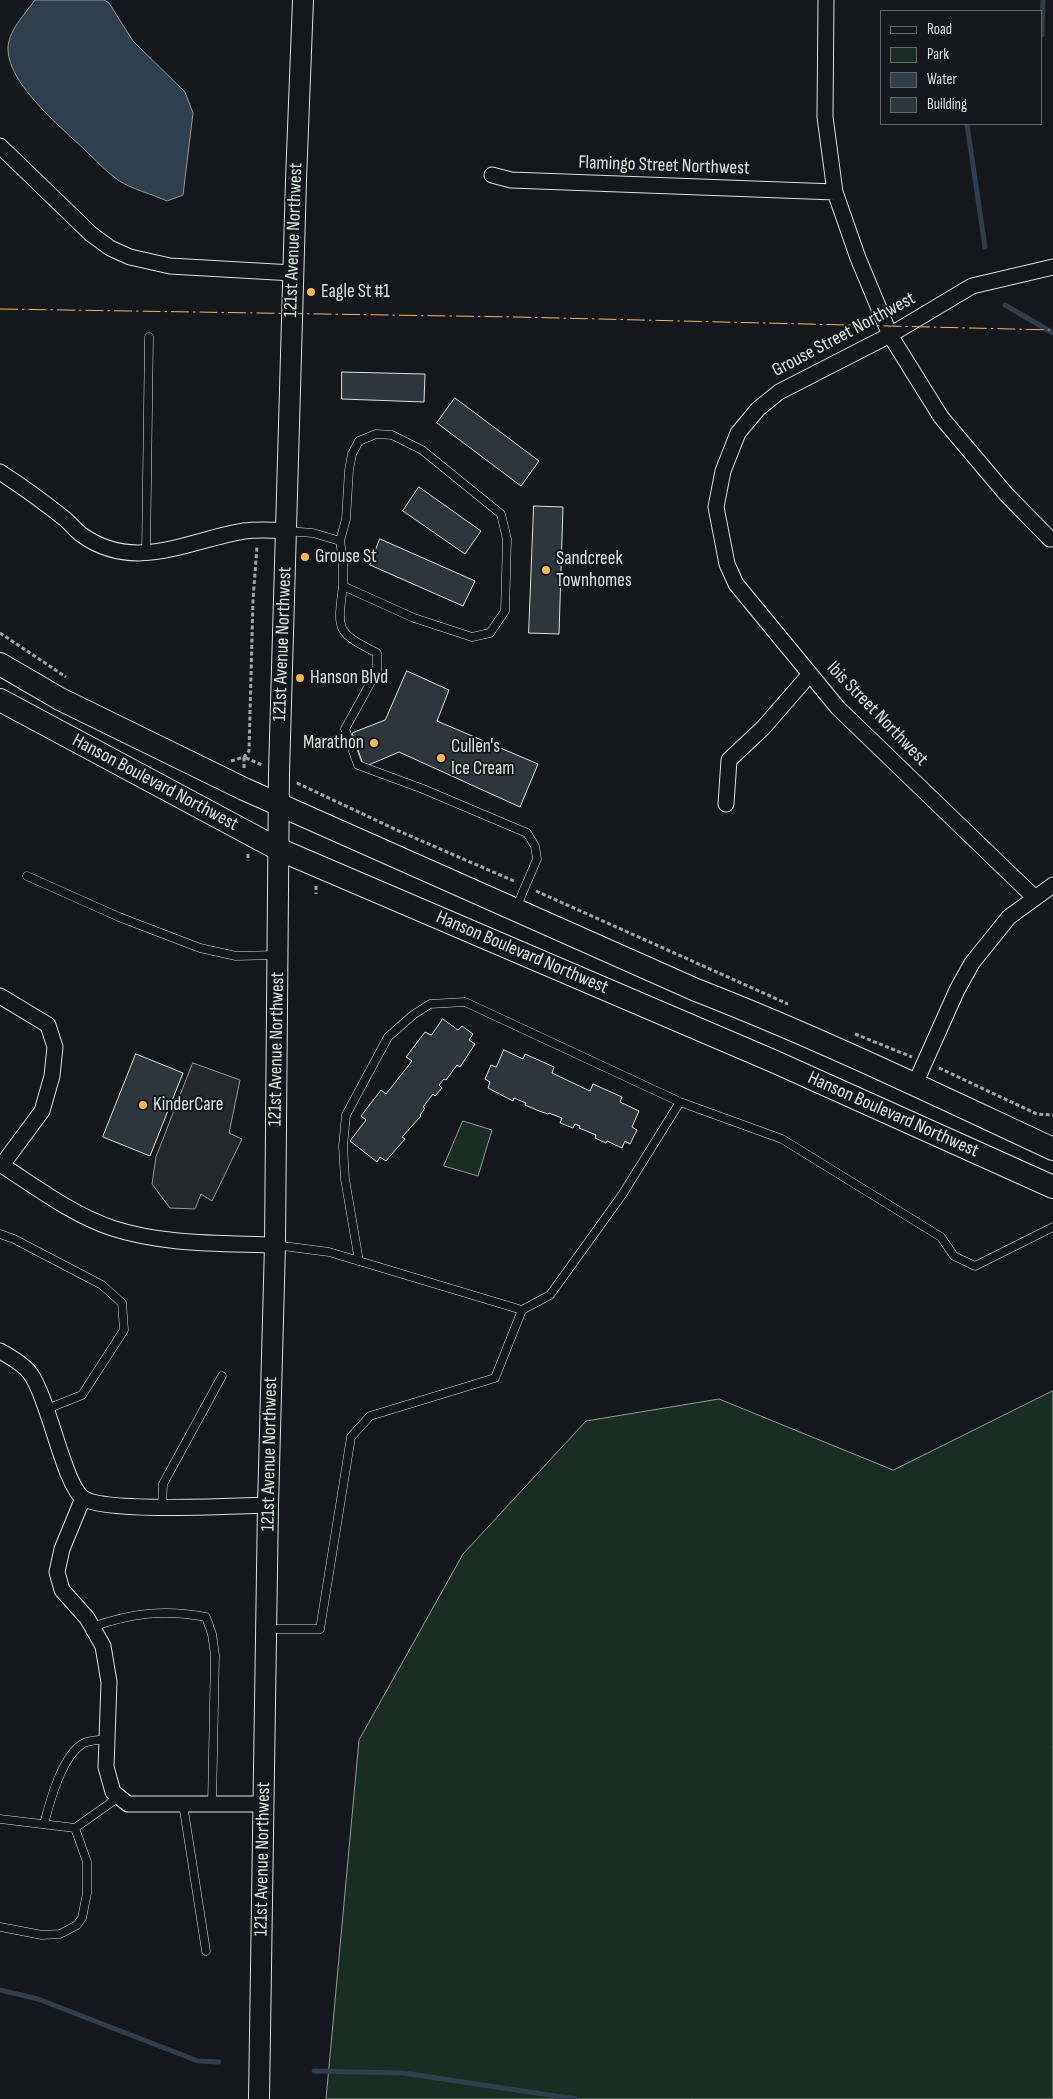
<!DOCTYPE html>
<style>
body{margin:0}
#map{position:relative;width:1053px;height:2099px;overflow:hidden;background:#14181c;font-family:"Sofia Sans Condensed",sans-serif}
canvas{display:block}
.legend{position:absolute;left:880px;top:10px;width:162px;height:115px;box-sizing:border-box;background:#14181c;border:1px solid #626a69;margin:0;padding:6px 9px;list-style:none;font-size:15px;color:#d8e6dc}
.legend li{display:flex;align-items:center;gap:10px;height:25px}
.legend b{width:25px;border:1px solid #626a69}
</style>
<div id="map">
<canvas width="1053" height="2099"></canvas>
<ul class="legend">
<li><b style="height:6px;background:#14181c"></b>Road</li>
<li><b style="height:14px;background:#1a2d24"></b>Park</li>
<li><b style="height:14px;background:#2f3f4d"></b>Water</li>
<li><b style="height:14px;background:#2c363c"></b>Building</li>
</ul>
</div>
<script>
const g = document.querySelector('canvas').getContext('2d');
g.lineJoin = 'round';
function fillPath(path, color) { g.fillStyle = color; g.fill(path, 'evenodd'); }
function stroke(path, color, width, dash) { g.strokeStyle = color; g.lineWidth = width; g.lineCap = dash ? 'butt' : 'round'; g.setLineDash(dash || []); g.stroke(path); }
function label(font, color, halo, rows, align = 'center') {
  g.font = font + ' "Sofia Sans Condensed",sans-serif'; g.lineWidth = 4; g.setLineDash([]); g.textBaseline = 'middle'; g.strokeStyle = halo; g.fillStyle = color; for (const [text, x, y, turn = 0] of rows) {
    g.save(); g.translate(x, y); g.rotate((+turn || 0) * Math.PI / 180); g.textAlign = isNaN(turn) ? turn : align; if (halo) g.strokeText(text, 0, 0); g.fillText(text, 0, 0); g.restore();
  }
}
const green = new Path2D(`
 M463 1121 492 1130 478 1176 444 1166Z
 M1053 1391V2099H326L359 1740 463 1554 586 1421 719 1399 893 1470Z`);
const parking = new Path2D(`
 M193 1063 240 1080 229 1133 242 1139 212 1201 201 1194 195 1209 170 1208 152 1184 156 1157Z`);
const water = new Path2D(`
 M35 0H104L109 3 133 41 185 92 193 113 183 195 167 201C152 194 131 189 118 180 106 172 96 160 86 151 62 128 9 85 8 50 7 32 25 14 35 0Z`);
const stream = new Path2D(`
 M1042 35 1043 0
 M967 124 985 247
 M1005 305 1053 333
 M0 1990 38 1999 198 2061 219 2062
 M314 2071 403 2073 576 2099`);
const building = new Path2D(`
 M342 372 425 374 424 402 342 399Z
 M455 398 539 461 521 486 437 423Z
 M419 487 481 531 465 554 403 511Z
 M534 506 563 507 559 634 529 633Z
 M380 539 475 581 463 606 370 565Z
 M407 671 449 690 437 721 538 764 520 807 399 752 364 767 352 733 385 720Z
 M443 1019 458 1030 462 1026 473 1034 469 1040 475 1044 460 1067 457 1065 446 1080 444 1079 439 1085 442 1088 435 1096 433 1094 423 1107 425 1108 420 1115 421 1116 402 1137 405 1139 397 1148 386 1161 380 1157 377 1162 350 1141 366 1120 361 1116 381 1090 386 1094 412 1061 406 1057 425 1032 431 1035Z
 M504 1050 523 1059 525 1054 554 1067 552 1073 590 1091 593 1084 622 1097 620 1102 639 1111 632 1127 637 1130 630 1144 625 1141 622 1148 607 1141 606 1143 595 1138 596 1135 579 1128 580 1126 575 1124 573 1128 560 1123 562 1118 549 1113 548 1114 539 1111 525 1105 526 1103 514 1098 513 1101 488 1088 490 1082 485 1079 491 1065 496 1067Z
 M136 1054 183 1073 150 1156 103 1137Z`);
const path = new Path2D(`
 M0 633 66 677
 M231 761 244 757 249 751 253 600 257 546
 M244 768V757L262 765
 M297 783 401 832 514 881
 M248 854V861
 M316 886V894
 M536 891 788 1004
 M855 1034 912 1057
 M939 1068 1037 1114 1053 1115`);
const service = new Path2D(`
 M376 434 392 435 422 450 501 514 507 539 505 611 490 633 472 637 414 618 343 586V560L340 541 346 519 349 470 352 454 359 441Z
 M286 531 313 533 340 541
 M146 554 149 337
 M343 586C337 631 336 632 377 653V671L345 729 358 765 423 789 527 833 535 846 537 859 516 908
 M27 876 119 917 200 948 236 956 277 955
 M0 1234 14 1239 102 1285 122 1303 124 1330 82 1395 47 1409
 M275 1245 329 1252 522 1310 550 1295 622 1195 680 1102
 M359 1261 345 1179 343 1146 346 1115 388 1037 413 1015 430 1004 465 1002 680 1102 782 1139 941 1237 954 1256 975 1266 1053 1227
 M162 1506 163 1484 222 1376
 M92 1627C132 1613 164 1609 206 1617L212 1634 215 1655 212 1804
 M267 1629H320L351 1437 370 1416 495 1378 522 1310
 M183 1804 206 1951
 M0 1819 75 1828 119 1797
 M44 1824C50 1801 62 1755 84 1743 90 1740 100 1740 107 1739
 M0 1927 42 1935 60 1934 77 1925 82 1918 87 1893V1862L75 1828`);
const minor = new Path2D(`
 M826 0 825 117 835 192 858 258 890 335 941 417 1006 494 1050 539
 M0 146 91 234 110 248 130 257 170 266 293 273
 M492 175 511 180 835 192
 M0 472C23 487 44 502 65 519 71 524 76 531 82 535 135 573 189 540 244 531 258 529 273 530 286 531
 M726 804 729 760 763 728 810 674
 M1035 898 838 708 736 584 727 564 716 507 723 471 738 433 758 409 779 392 890 335 972 286 1053 267
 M0 996 48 1025 55 1047 52 1076 42 1111 2 1165
 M915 1084 957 990 972 963 1009 917 1053 885
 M0 1164C36 1187 71 1214 112 1228 163 1245 222 1243 275 1245
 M0 1351C9 1356 24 1365 30 1373 49 1399 64 1485 83 1498 104 1513 235 1506 268 1505
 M83 1498 62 1549 57 1572 62 1590 87 1618 103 1646 109 1682 106 1767 113 1792 128 1804H264`);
const tertiary = new Path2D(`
 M259 2099 268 1505 275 1245 279 773 296 180 303 0`);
const secondary = new Path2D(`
 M0 664 60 699 244 789 696 990C817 1037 935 1094 1053 1149
 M0 700 278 849 773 1061 1053 1187`);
const power = new Path2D(`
 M0 309 516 317 1053 330`);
const markers = [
 [311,292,5,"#ffb74d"],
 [305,557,5,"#ffb74d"],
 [546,570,5,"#ffb74d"],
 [300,678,5,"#ffb74d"],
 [374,743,5,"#ffb74d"],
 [441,758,5,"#ffb74d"],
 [143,1105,5,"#ffb74d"]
];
const streetNames = [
 ["Flamingo Street Northwest",664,166,2],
 ["121st Avenue Northwest",294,240,-88],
 ["Grouse Street Northwest",844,335,-28],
 ["121st Avenue Northwest",283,644,-88],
 ["Ibis Street Northwest",877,714,46],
 ["Hanson Boulevard Northwest",155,783,28],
 ["Hanson Boulevard Northwest",522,953,23],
 ["121st Avenue Northwest",277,1049,-89],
 ["Hanson Boulevard Northwest",893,1115,24],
 ["121st Avenue Northwest",270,1454,-89],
 ["121st Avenue Northwest",263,1859,-89]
];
const poiNames = [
 ["Eagle St #1",321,292],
 ["Grouse St",315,557],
 ["Sandcreek",556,559],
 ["Townhomes",556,581],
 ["Hanson Blvd",310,678],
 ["Marathon",364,743,"right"],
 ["Cullen's",451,747],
 ["Ice Cream",451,769],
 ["KinderCare",153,1105]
];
fillPath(green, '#1a2d24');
stroke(green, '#939e99', 1);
fillPath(parking, '#24282b');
stroke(parking, '#939e99', 1);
fillPath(water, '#2f3f4d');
stroke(water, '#939e99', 1);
stroke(stream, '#2f3f4d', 5);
fillPath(building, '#2c363c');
stroke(building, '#d8e6dc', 1);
stroke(service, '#d8e6dc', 9);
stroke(minor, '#d8e6dc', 17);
stroke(tertiary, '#d8e6dc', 22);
stroke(secondary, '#d8e6dc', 24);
stroke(path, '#9da8a2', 3, [4, 2.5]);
stroke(service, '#14181c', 8);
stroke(minor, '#14181c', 15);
stroke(tertiary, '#14181c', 20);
stroke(secondary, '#14181c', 22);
stroke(power, '#ffb74d', 1, [18, 4, 2.5, 4]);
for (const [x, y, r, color] of markers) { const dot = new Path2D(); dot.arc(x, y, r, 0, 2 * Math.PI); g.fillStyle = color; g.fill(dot); stroke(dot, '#14181c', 2); }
label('19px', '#d8e6dc', '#14181c', streetNames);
label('19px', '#d8e6dc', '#14181c', poiNames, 'left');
</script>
